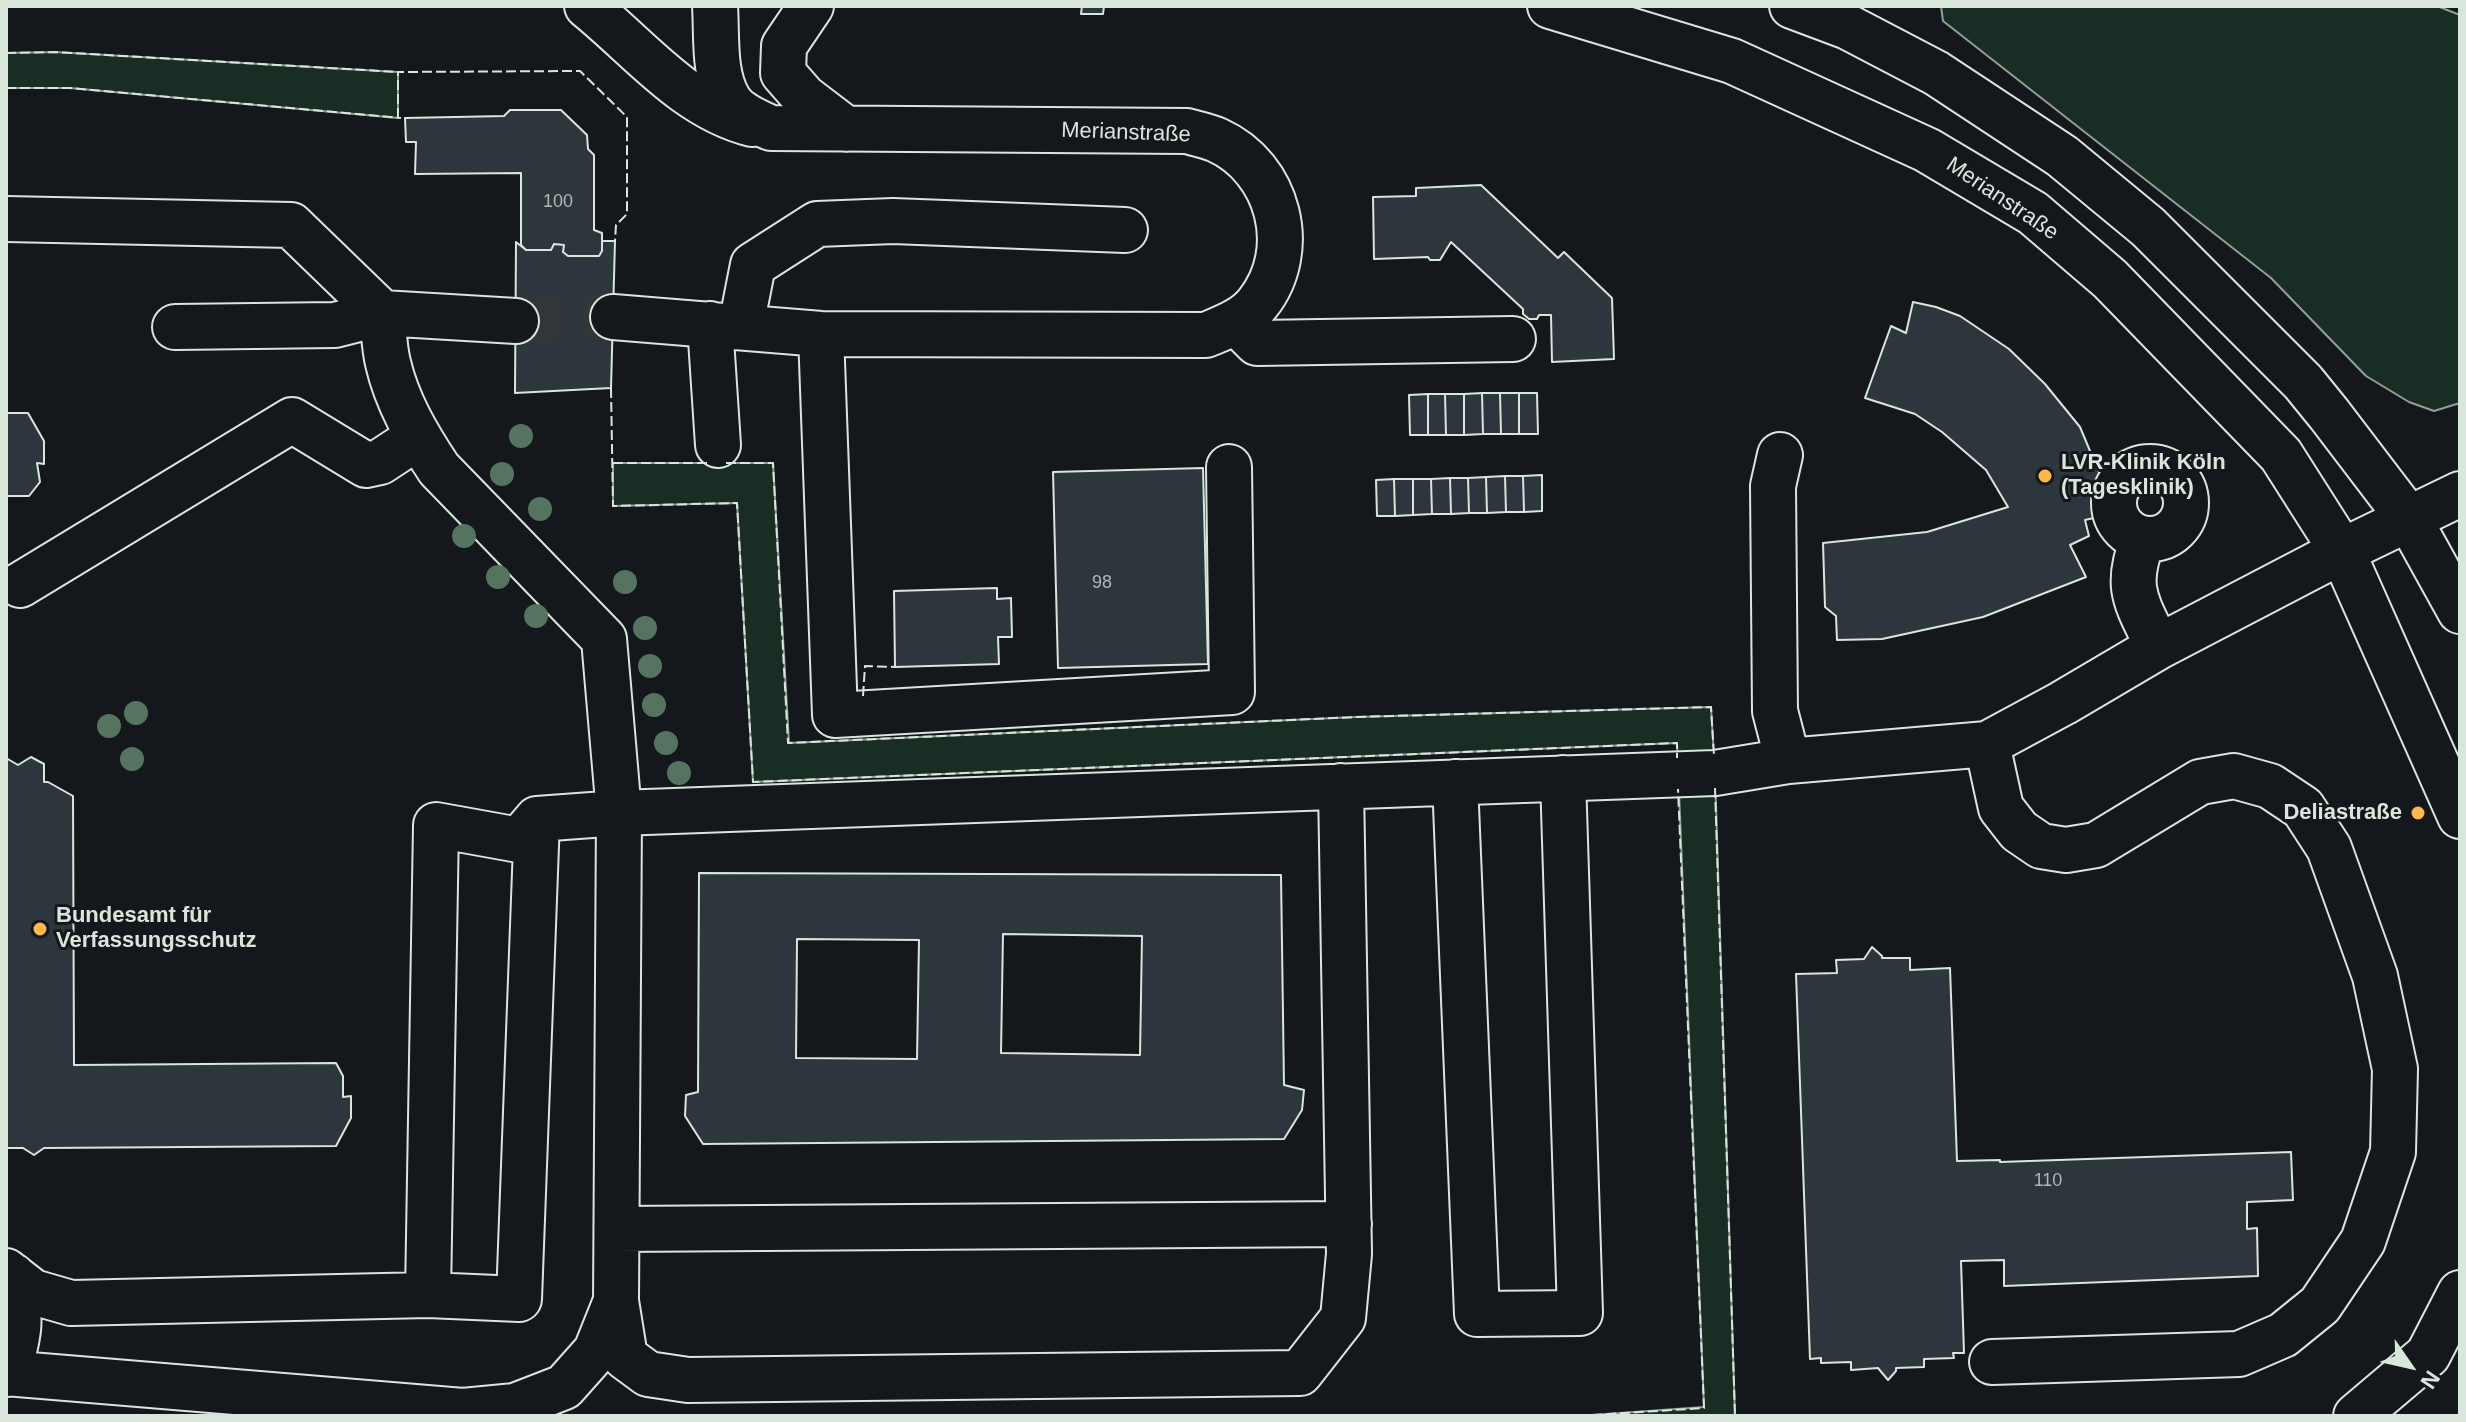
<!DOCTYPE html>
<meta charset="utf-8">
<style>
body{margin:0}
#map{position:relative;width:2466px;height:1422px;overflow:hidden;background:#14181c;font-family:Helvetica,sans-serif}
canvas{display:block}
.frame{position:absolute;inset:0;border:8px solid #d8e6dc;pointer-events:none}
.north{position:absolute;left:2370px;top:1326px;width:80px;height:80px;-webkit-text-stroke:6px #14181c;paint-order:stroke;rotate:124deg;font-size:22px;font-weight:700;line-height:32px;text-align:center;color:#d8e6dc}
.north::after{content:'';display:block;margin:auto;width:28px;height:36px;background:#d8e6dc;clip-path:polygon(50% 0,100% 100%,50% 72%,0 100%)}
</style>
<div id="map">
<canvas width="2466" height="1422"></canvas>
<div class="frame"></div>
<div class="north">N</div>
</div>
<script>
const g = document.querySelector('canvas').getContext('2d');
g.lineJoin = 'round';
function fillPath(path, color) { g.fillStyle = color; g.fill(path, 'evenodd'); }
function stroke(path, color, width, dash) { g.strokeStyle = color; g.lineWidth = width; g.lineCap = dash ? 'butt' : 'round'; g.setLineDash(dash || []); g.stroke(path); }
function label(font, color, halo, rows, align = 'center') {
  g.font = font + ' Helvetica,sans-serif'; g.lineWidth = 6; g.setLineDash([]); g.textBaseline = 'middle'; g.strokeStyle = halo; g.fillStyle = color; for (const [text, x, y, turn = 0] of rows) {
    g.save(); g.translate(x, y); g.rotate((+turn || 0) * Math.PI / 180); g.textAlign = isNaN(turn) ? turn : align; if (halo) g.strokeText(text, 0, 0); g.fillText(text, 0, 0); g.restore();
  }
}
const green = new Path2D(`
 M1941 6H2437L2460 15V403L2434 411 2409 402 2366 376 2271 278 1943 21Z
 M55 52 398 72V118L70 88H6V53Z
 M613 463H773L789 743 1356 717 1711 707 1715 773 1735 1416H1578L1704 1407 1677 743 753 782 737 503 613 506Z`);
const building = new Path2D(`
 M1082 6H1104L1103 14H1081Z
 M510 110H561L587 135 588 149 594 155V230L602 233V251L599 256H568L563 252 564 245 554 244 551 250H526L521 245V173L415 174 416 142H406L405 118 504 116Z
 M1481 185 1558 258 1564 252 1612 298 1614 359 1552 362 1551 315H1539L1537 319H1529L1523 314V309L1451 242 1440 260H1430L1428 257 1374 259 1373 197 1416 196V188Z
 M602 241H615L611 388 515 393 516 242 526 250H551L554 244 564 245 563 252 568 256H599L602 251Z
 M1913 302 1936 307 1960 316 2009 349 2045 384 2080 427 2103 482 2111 514 2085 520 2089 536 2070 545 2086 577 1983 617 1882 639 1837 640 1836 616 1825 607 1823 543 1927 532 2008 507 1986 470 1942 432 1915 414 1865 398 1891 326 1906 333Z
 M1482 393H1500L1501 434H1483Z
 M1482 393 1483 434 1464 435V394Z
 M1500 393H1519V434H1501Z
 M1519 393H1537L1538 434H1519Z
 M1428 394H1445L1446 435H1428Z
 M1428 394V435H1410L1409 395Z
 M1445 394H1464V435H1446Z
 M6 413H28L44 441V464L37 463 40 482 29 496H6Z
 M1203 468 1208 664 1058 668 1053 472Z
 M1542 475V511L1524 512 1523 476Z
 M1505 476 1506 512 1487 513 1486 477Z
 M1505 476H1523L1524 512H1506Z
 M1486 477 1487 513H1469L1468 478Z
 M1450 478 1451 514H1432L1431 479Z
 M1450 478H1468L1469 513 1451 514Z
 M1394 479 1395 516H1377L1376 480Z
 M1394 479H1413V515L1395 516Z
 M1413 479H1431L1432 514 1413 515Z
 M997 588V599L1011 598 1012 637H998L999 664 895 667 894 591Z
 M31 757 44 764V782H48L73 796 74 1065 336 1063 343 1076V1097L351 1096V1118L336 1146 44 1148 34 1155 23 1148H6V758L18 765Z
 M699 873 1281 875 1284 1085 1304 1090 1302 1110 1284 1139 703 1144 685 1116 686 1095 698 1092ZM1003 934 1142 936 1140 1055 1001 1053ZM797 939 919 940 917 1059 796 1058Z
 M1872 947 1882 956V958H1910V970L1950 968 1957 1161 2000 1160V1162L2291 1152 2293 1200 2247 1202V1229L2257 1228 2258 1276 2004 1286V1260L1961 1261 1964 1353H1953L1954 1358 1924 1359V1367L1896 1368V1371L1888 1380 1878 1368 1851 1370V1362L1821 1363V1358L1810 1359 1796 974 1837 973 1836 960 1864 959Z`);
const minorTunnel = new Path2D(`
 M516 321 613 317`);
const minor = new Path2D(`
 M587 6C639 48 685 107 752 124
 M811 6 784 46 783 73 804 97 846 129
 M1550 6 1732 61 1927 150 2033 213 2110 279 2281 455 2342 551 2460 816
 M1792 6 1848 27 1936 73 2062 156 2148 227 2303 382 2329 414 2409 519 2460 611
 M6 219 291 225 382 313 516 321
 M613 317 821 334 1206 335C1225 327 1245 320 1258 303 1300 250 1279 168 1217 140 1208 136 1197 134 1187 131L771 128C757 122 737 114 729 100 713 74 717 35 715 6
 M1236 322 1257 343 1513 339
 M710 324 718 445
 M741 326 753 265 817 224 893 221 1125 230
 M175 327 335 325 382 313C384 330 384 347 388 363 397 402 417 436 439 469L604 639 619 813 616 1301 625 1357 648 1374 688 1380 1300 1373 1343 1318 1349 1254 1341 786
 M821 334 835 715 1232 692 1229 467
 M1780 455 1773 486 1775 711 1788 761
 M2114 503a36 36 0 1 1 72 0a36 36 0 1 1-72 0Z
 M2143 539C2124 588 2136 601 2158 647
 M20 585 292 420 366 465 380 462 418 437
 M1987 744 2001 808 2019 831 2041 846 2066 850 2096 845 2200 782 2234 776 2270 786 2303 808 2329 848 2375 976 2395 1069 2393 1152 2363 1241 2320 1305 2283 1335 2239 1354 1992 1362
 M1455 782 1477 1314 1580 1313 1563 778
 M537 819 519 1299 428 1295 436 825 519 840 537 819 619 813 1715 773 1788 761 1987 744 2063 703 2158 647 2342 551 2460 494
 M617 1229 1349 1224
 M6 1271 33 1292 71 1303 428 1295
 M6 1373 463 1411 515 1406 564 1387 596 1351 616 1301
 M8 1374C20 1332 22 1319 13 1276`);
const highway = new Path2D(`
 M2356 1416 2428 1355 2460 1293`);
const fence = new Path2D(`
 M6 53 55 52 398 72
 M6 88H70L401 118
 M398 118V72L580 71 627 117V214L616 225 615 241
 M611 388 613 506 737 503 753 782 1677 743V758
 M613 463H710
 M726 463H773L788 743 1356 717 1711 707 1714 756
 M863 696 865 666 895 667
 M1715 788 1735 1416
 M1578 1416 1704 1408 1678 789`);
const trees = [
 [521,436],
 [502,474],
 [540,509],
 [464,536],
 [498,577],
 [625,582],
 [536,616],
 [645,628],
 [650,666],
 [654,705],
 [136,713],
 [109,726],
 [666,743],
 [132,759],
 [679,773]
];
const markers = [
 [2045,476,8,"#ffb74d"],
 [2418,813,8,"#ffb74d"],
 [40,929,8,"#ffb74d"]
];
const numberNames = [
 ["100",558,202],
 ["98",1102,583],
 ["110",2048,1181]
];
const streetNames = [
 ["Merianstraße",1126,133,2],
 ["Merianstraße",2002,199,34]
];
const poiNames = [
 ["LVR-Klinik Köln",2061,463],
 ["(Tagesklinik)",2061,488],
 ["Deliastraße",2402,813,"right"],
 ["Bundesamt für",56,916],
 ["Verfassungsschutz",56,941]
];
fillPath(green, '#1a2d24');
stroke(green, '#939e99', 2);
fillPath(building, '#2c363c');
stroke(building, '#d8e6dc', 2);
stroke(minorTunnel, '#313739', 44, [44, 22]);
stroke(minor, '#d8e6dc', 48);
stroke(highway, '#d8e6dc', 48);
stroke(minor, '#14181c', 44);
stroke(highway, '#14181c', 44);
stroke(fence, '#d8e6dc', 2, [10, 4]);
g.fillStyle = '#55745f';
for (const [x, y] of trees) { g.beginPath(); g.arc(x, y, 12, 0, 2 * Math.PI); g.fill(); }
for (const [x, y, r, color] of markers) { const dot = new Path2D(); dot.arc(x, y, r, 0, 2 * Math.PI); g.fillStyle = color; g.fill(dot); stroke(dot, '#14181c', 3); }
label('18px', '#adbab4', null, numberNames);
label('22px', '#d8e6dc', '#14181c', streetNames);
label('bold 22px', '#d8e6dc', '#14181c', poiNames, 'left');
</script>
